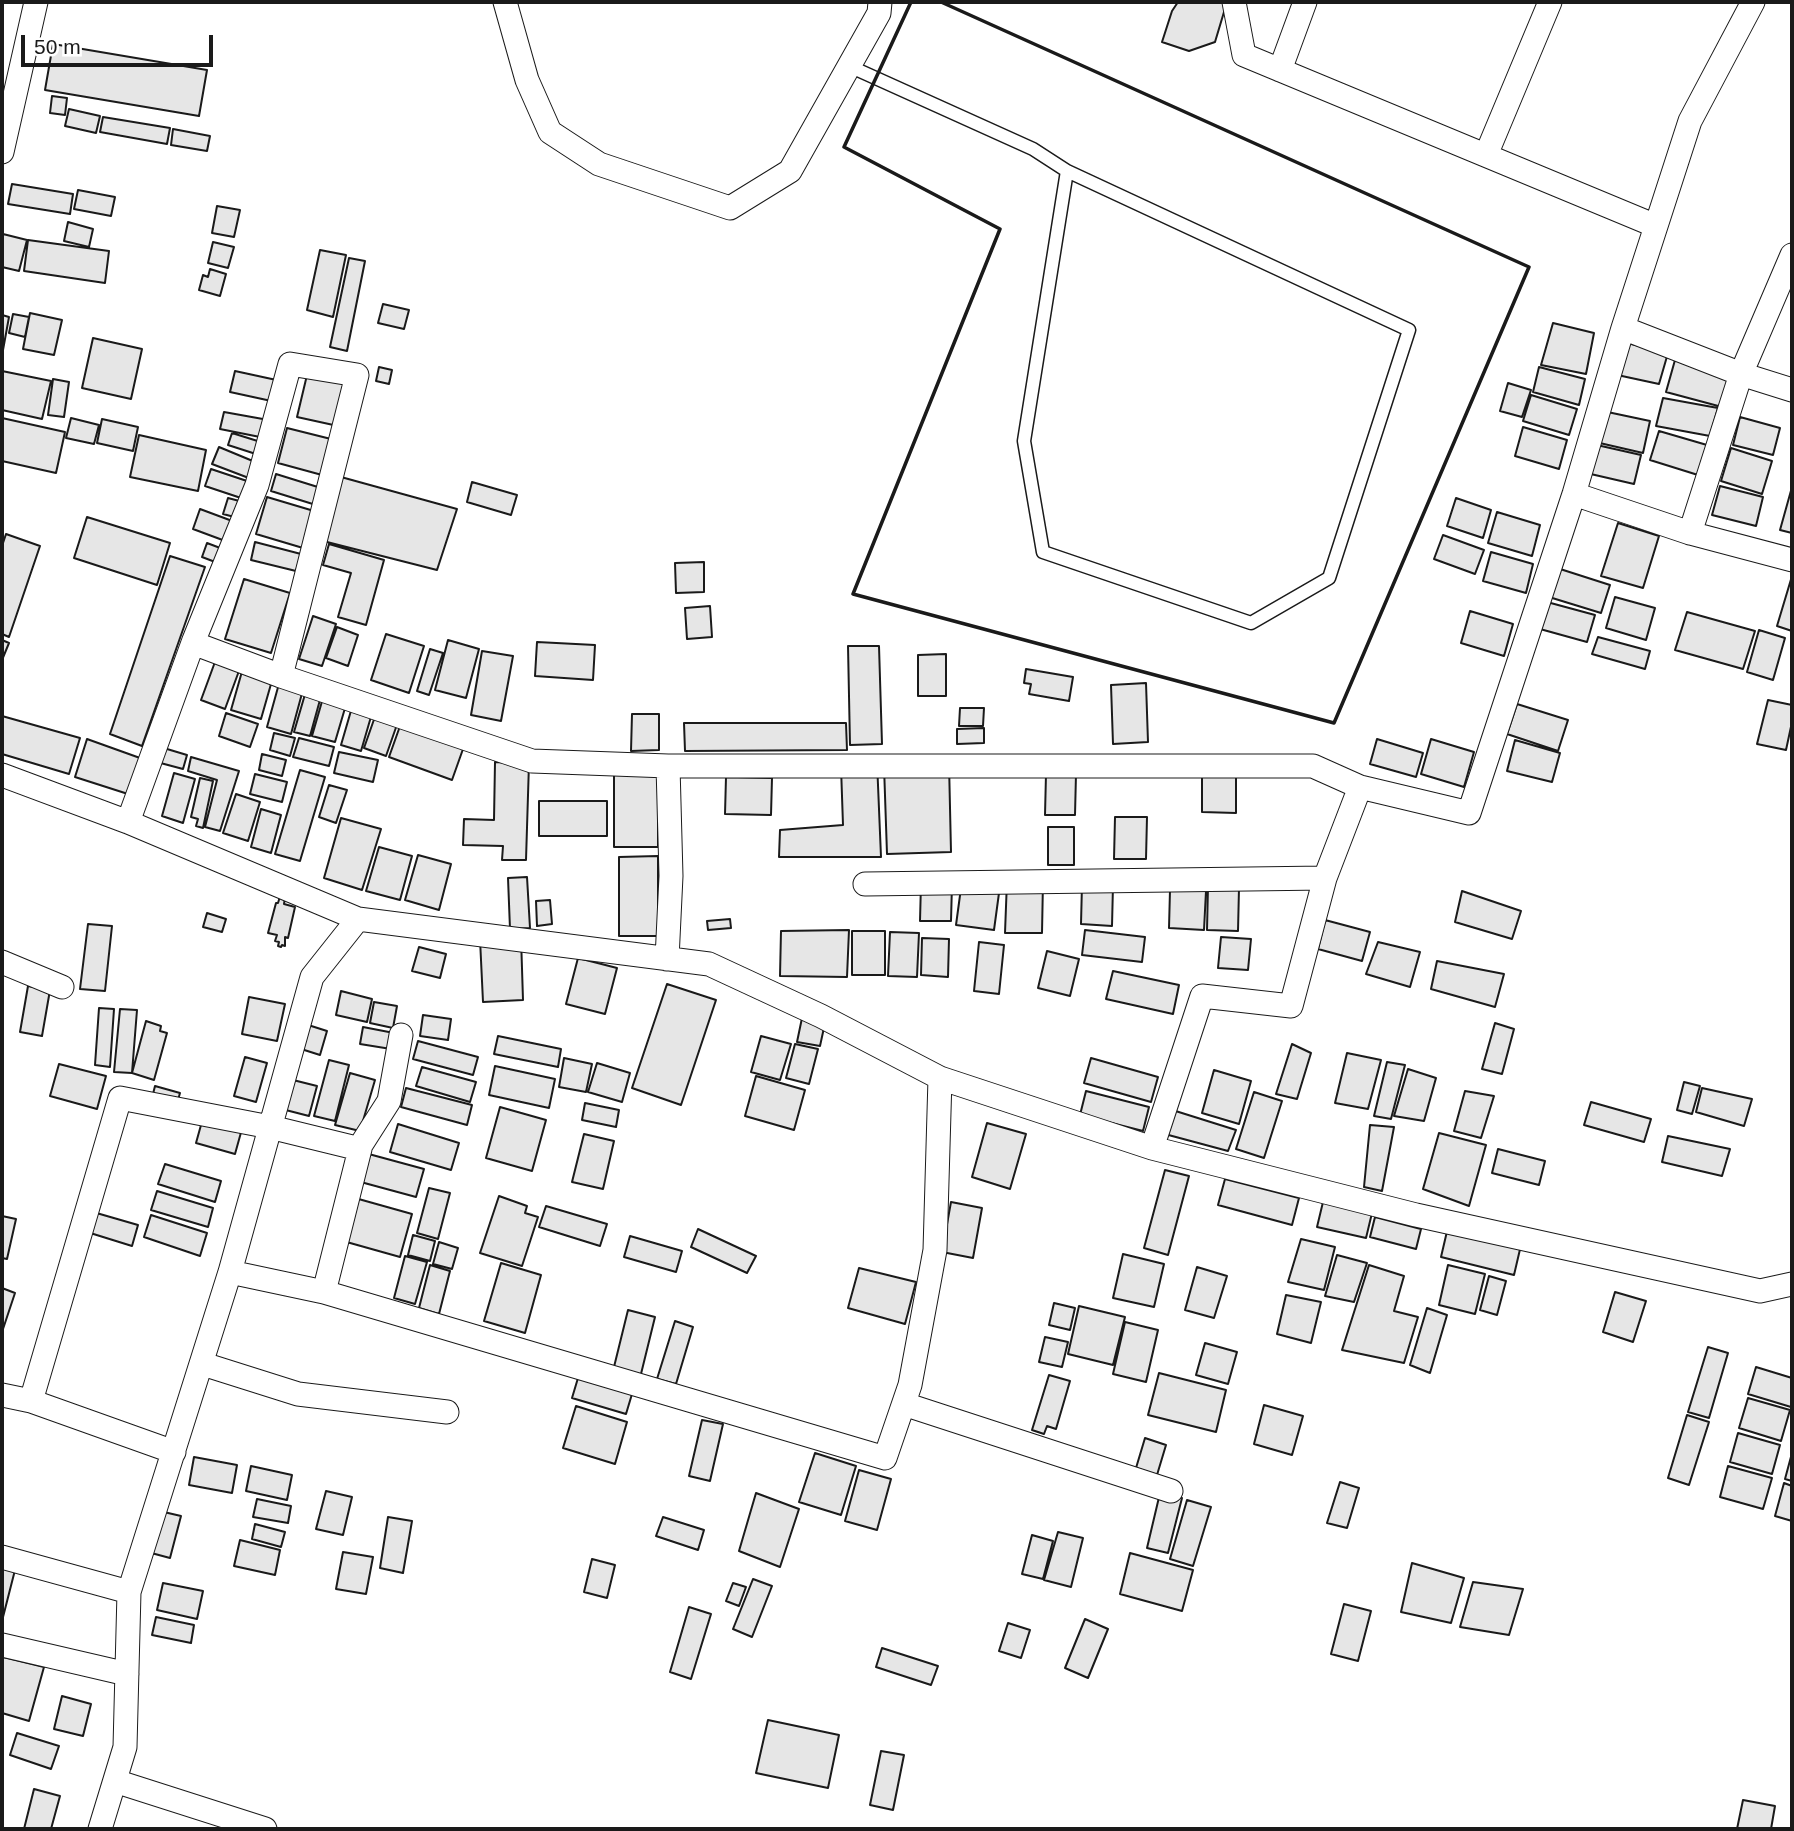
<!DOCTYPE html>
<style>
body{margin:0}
#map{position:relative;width:1794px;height:1831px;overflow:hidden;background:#fff;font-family:Helvetica,sans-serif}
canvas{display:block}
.frame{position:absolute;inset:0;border:4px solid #1a1a1a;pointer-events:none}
.scale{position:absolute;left:21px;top:35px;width:192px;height:32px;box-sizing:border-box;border:4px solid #1a1a1a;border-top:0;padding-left:9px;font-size:21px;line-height:24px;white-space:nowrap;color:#1a1a1a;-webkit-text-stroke:5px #fff;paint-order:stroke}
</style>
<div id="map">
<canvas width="1794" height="1831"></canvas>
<div class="frame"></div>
<div class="scale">50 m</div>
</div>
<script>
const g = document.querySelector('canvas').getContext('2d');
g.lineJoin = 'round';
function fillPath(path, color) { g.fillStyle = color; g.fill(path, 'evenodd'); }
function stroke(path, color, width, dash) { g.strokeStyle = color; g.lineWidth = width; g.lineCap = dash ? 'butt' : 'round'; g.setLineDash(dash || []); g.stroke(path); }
const building = new Path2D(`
 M1178 2H1227L1215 42 1189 51 1162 42 1172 11Z
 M53 44 207 70 199 116 45 90Z
 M52 96 67 98 65 115 50 113Z
 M69 109 100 116 96 133 65 126Z
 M103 117 170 128 167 144 100 132Z
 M173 129 210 136 207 151 171 145Z
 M12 184 73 194 70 214 8 204Z
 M78 190 115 197 111 216 74 209Z
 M217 206 240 210 234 237 212 233Z
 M68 222 93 229 89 247 64 241Z
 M3 234 27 240 19 271 2 267Z
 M28 240 109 251 105 283 24 271Z
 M213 242 234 247 228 268 208 263Z
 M320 250 346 255 333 317 307 310Z
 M349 258 365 261 347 351 330 347Z
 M210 269 226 274 220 296 199 290 203 275 208 277Z
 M383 304 409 310 404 329 378 323Z
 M30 313 62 320 54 355 23 349Z
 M13 314 29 317 25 337 9 333Z
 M2 315 9 317 3 350H2Z
 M1553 323 1594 333 1586 374 1541 365Z
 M93 338 142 349 131 399 82 388Z
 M1619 341 1668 353 1659 384 1608 373Z
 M1675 360 1730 378 1722 407 1666 392Z
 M379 367 392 370 389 384 376 381Z
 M1539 367 1585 379 1579 405 1533 392Z
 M2 371 51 381 42 419 2 410Z
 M235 371 281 381 276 402 230 392Z
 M307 375 347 384 338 426 297 417Z
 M53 379 69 382 64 417 48 415Z
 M1508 383 1531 390 1522 417 1500 411Z
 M1531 395 1577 409 1569 435 1523 421Z
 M1663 398 1718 408 1710 436 1656 426Z
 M1598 410 1650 421 1643 453 1591 441Z
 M224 412 274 421 270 439 220 429Z
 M1740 417 1780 428 1773 455 1733 445Z
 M2 418 65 432 56 473 2 461Z
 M71 418 99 425 94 444 66 438Z
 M102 419 138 427 133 451 97 443Z
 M1523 427 1567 440 1559 469 1515 456Z
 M287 428 331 439 322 475 278 463Z
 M1659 431 1707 445 1698 475 1650 460Z
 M232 433 264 443 259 455 228 445Z
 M139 435 206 450 198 491 130 477Z
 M1588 443 1641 455 1634 484 1582 472Z
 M219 447 260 464 254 480 212 464Z
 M1731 448 1772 461 1762 494 1721 481Z
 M211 469 253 483 247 500 205 486Z
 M276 474 321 488 316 505 271 491Z
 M341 477 457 509 437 570 323 541Z
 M472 482 517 495 511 515 467 502Z
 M1720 486 1763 497 1756 526 1712 515Z
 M1792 487V533L1780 530Z
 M267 497 314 511 303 548 256 534Z
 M228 498 247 503 242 519 223 514Z
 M1456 498 1491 510 1483 538 1447 526Z
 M200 509 243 525 236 545 193 529Z
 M1497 512 1540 525 1532 556 1488 543Z
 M87 517 170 543 157 585 74 558Z
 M1618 523 1659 536 1643 588 1601 576Z
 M6 534 40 546 9 637 2 634V546Z
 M1443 535 1484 550 1475 574 1434 559Z
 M255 542 301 554 296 571 251 560Z
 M207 543 236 554 231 568 202 557Z
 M329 544 384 560 366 625 338 617 351 573 323 565Z
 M1491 552 1533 564 1526 593 1483 581Z
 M170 556 205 567 142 746 110 734Z
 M704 562V592L676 593 675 563Z
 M1557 568 1610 585 1601 613 1549 597Z
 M1792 576V631L1777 626Z
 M244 579 290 593 271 653 225 639Z
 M1615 597 1655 608 1646 640 1606 628Z
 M1547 602 1595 615 1587 642 1540 629Z
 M710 606 712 637 687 639 685 608Z
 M1470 611 1513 624 1504 656 1461 643Z
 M1687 612 1755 631 1743 669 1675 650Z
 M313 616 336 624 322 666 299 659Z
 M337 627 358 635 348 666 326 658Z
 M1759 630 1785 638 1773 680 1747 672Z
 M386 634 424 646 409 693 371 680Z
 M1598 637 1650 651 1645 669 1592 654Z
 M2 640 9 643 2 660Z
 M448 640 479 649 466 698 435 690Z
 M537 642 595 645 593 680 535 676Z
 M848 646H879L882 744 850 745Z
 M430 649 443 653 429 695 417 691Z
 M219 651 243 660 225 709 201 700Z
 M482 651 513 656 501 721 471 715Z
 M946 654V696H918V655Z
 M243 668 273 677 261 719 231 710Z
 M1026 669 1073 677 1069 701 1029 694 1031 684 1024 683Z
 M280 680 304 686 291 734 267 727Z
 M1146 683 1148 742 1113 744 1111 685Z
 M308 684 323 689 310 736 294 732Z
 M325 691 348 698 335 742 312 736Z
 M355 697 375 703 361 751 341 745Z
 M1768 700 1792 705V722L1786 750 1757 744Z
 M1517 704 1568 720 1558 751 1507 734Z
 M378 708 400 716 386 756 364 748Z
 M960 708H984L983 726H959Z
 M405 712 468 735 452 780 389 757Z
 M226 713 258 724 250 747 219 736Z
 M632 714H659V750L631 751Z
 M2 716 80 738 69 774 2 754Z
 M684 723H846L847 750 685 751Z
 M984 728V743L957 744V729Z
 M274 733 295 738 290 756 270 750Z
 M299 738 334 747 329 766 293 757Z
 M87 739 140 758 128 794 75 777Z
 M1377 739 1423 753 1416 777 1370 764Z
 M1431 739 1474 752 1464 787 1421 774Z
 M1515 740 1560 753 1552 782 1507 771Z
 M157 746 187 755 183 769 153 761Z
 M339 752 378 760 373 782 334 773Z
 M262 754 286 760 282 776 259 770Z
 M191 757 239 771 220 831 205 827 217 780 188 771Z
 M877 761 881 857H779L780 830 843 825 841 767Z
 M495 762 529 763 526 860H502L503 846 463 845 464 819 494 820Z
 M949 763 951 852 887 854 884 766Z
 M1236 764V813L1202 812V770Z
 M614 765H658V847H614Z
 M300 770 325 777 300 861 275 854Z
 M174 773 195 779 183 823 162 816Z
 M255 774 287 782 282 802 250 794Z
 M1046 774H1076L1075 815H1045Z
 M726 777 772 778 771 815 725 814Z
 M200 778 213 781 203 828 196 826 198 819 191 817Z
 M329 785 347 790 336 823 319 817Z
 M236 794 260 802 248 841 223 833Z
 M539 801H607V836H539Z
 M261 809 281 815 271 853 251 847Z
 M1115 817H1147L1146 859H1114Z
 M341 818 381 829 362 890 324 878Z
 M1048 827H1074V865H1048Z
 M379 847 412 856 400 900 366 891Z
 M418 855 451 864 439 910 405 900Z
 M658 856V936H619V857Z
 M527 877 530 928 510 929 508 878Z
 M1007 880 1043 881 1042 933H1005Z
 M921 883 952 884 951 921H920Z
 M1082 884 1113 885 1112 926 1081 924Z
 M1208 886 1239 888 1238 931 1207 930Z
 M961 888 999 893 994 930 956 925Z
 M1170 890 1206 891 1204 930 1169 928Z
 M1462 891 1521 911 1512 939 1455 922Z
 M281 893 285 898 284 904 295 907 288 938 285 937V946L282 945 281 947 278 946 279 942 275 941 277 935 268 933 276 903H278Z
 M550 900 552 924 537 926 536 901Z
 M207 913 226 919 222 932 203 927Z
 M730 919 731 928 708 930 707 921Z
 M1325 920 1370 932 1362 961 1318 949Z
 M88 924 112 926 105 991 80 989Z
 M849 930 847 977 780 976 781 931Z
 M1085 930 1145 937 1142 962 1082 955Z
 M852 931H885V975H852Z
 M890 932 919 933 917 977 888 976Z
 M521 937 523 1000 483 1002 480 939Z
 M1221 937 1251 939 1248 970 1218 968Z
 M922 938 949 939 948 977 921 975Z
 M979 942 1004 945 999 994 974 991Z
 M1378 942 1420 952 1410 987 1366 974Z
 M419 947 446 954 440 978 412 971Z
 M1047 951 1079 959 1070 996 1038 988Z
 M578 958 617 968 605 1014 566 1004Z
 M1437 961 1504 974 1495 1007 1431 989Z
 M1113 971 1179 985 1173 1014 1106 999Z
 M667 984 716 1000 681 1105 632 1088Z
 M28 986 50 990 42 1036 20 1032Z
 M341 991 372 999 367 1022 336 1015Z
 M249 997 285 1004 277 1041 242 1034Z
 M374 1002 397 1006 393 1028 370 1023Z
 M99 1008 114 1009 110 1067 95 1065Z
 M120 1009 137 1010 132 1073 114 1072Z
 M423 1015 451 1019 448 1040 420 1036Z
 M802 1018 825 1023 820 1046 797 1042Z
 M146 1021 161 1026 160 1031 167 1033 154 1080 132 1073Z
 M1495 1023 1514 1029 1502 1074 1482 1069Z
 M305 1024 327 1031 320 1055 298 1048Z
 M363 1027 394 1033 391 1049 360 1044Z
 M498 1036 561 1049 558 1067 494 1054Z
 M761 1036 791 1044 780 1080 751 1072Z
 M418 1041 478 1057 473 1075 413 1059Z
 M795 1044 818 1049 809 1084 786 1078Z
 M1292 1044 1311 1053 1297 1099 1276 1094Z
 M1347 1053 1381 1060 1368 1109 1335 1103Z
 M245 1057 267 1063 256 1102 234 1096Z
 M564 1058 592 1064 586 1092 559 1087Z
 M1091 1058 1158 1077 1151 1102 1084 1083Z
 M329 1060 349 1065 335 1121 314 1116Z
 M1387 1062 1405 1065 1391 1119 1374 1116Z
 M597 1063 630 1073 622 1102 588 1092Z
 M59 1064 106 1076 97 1109 50 1096Z
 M495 1066 555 1079 549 1108 489 1095Z
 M422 1067 476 1082 470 1102 416 1086Z
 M1408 1069 1436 1078 1424 1121 1394 1116Z
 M1214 1070 1251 1081 1239 1124 1202 1113Z
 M350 1073 375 1080 360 1131 335 1125Z
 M277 1076 317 1086 309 1116 270 1106Z
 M756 1076 805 1090 794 1130 745 1116Z
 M1684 1082 1700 1086 1692 1114 1677 1110Z
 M155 1086 180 1093 176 1107 151 1102Z
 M406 1088 472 1105 467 1125 401 1107Z
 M1702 1088 1752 1099 1744 1126 1696 1112Z
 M1086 1091 1149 1107 1143 1131 1080 1115Z
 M1465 1091 1494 1096 1481 1138 1454 1131Z
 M1254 1092 1282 1101 1264 1158 1236 1149Z
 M1591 1102 1651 1119 1644 1142 1584 1125Z
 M585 1103 619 1110 616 1127 582 1120Z
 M206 1107 245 1118 235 1154 196 1143Z
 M500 1107 546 1120 532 1171 486 1158Z
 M1166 1108 1236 1130 1228 1151 1161 1133Z
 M987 1123 1026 1134 1010 1189 972 1177Z
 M398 1124 459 1143 451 1170 390 1152Z
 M1370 1125 1394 1127 1382 1191 1364 1187Z
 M1439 1133 1486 1145 1469 1206 1423 1189Z
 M584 1134 614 1141 603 1189 572 1182Z
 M1668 1136 1730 1149 1722 1176 1662 1162Z
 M1498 1149 1545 1161 1539 1185 1492 1173Z
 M365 1153 424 1169 416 1197 357 1181Z
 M165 1164 221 1181 215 1202 158 1184Z
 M1165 1170 1189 1176 1168 1255 1144 1248Z
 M1225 1179 1299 1198 1292 1225 1218 1205Z
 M429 1188 450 1193 438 1239 417 1233Z
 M157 1191 213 1208 208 1227 151 1210Z
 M499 1196 527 1206 525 1213 538 1217 522 1266 480 1253Z
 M355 1198 412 1214 400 1257 343 1241Z
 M951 1202 982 1208 973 1258 942 1252Z
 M1323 1202 1372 1213 1366 1238 1317 1227Z
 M546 1206 607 1224 600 1246 539 1227Z
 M93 1212 138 1225 132 1246 87 1232Z
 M151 1215 207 1233 200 1256 144 1237Z
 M2 1216 16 1219 7 1259 2 1258Z
 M1375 1217 1421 1229 1416 1249 1370 1237Z
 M1448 1227 1521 1245 1514 1275 1441 1257Z
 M698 1229 756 1256 747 1273 691 1247Z
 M413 1235 435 1241 430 1261 408 1255Z
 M630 1236 682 1251 676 1272 624 1257Z
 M1301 1239 1335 1247 1324 1290 1288 1282Z
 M439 1242 458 1248 452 1269 433 1264Z
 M1123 1254 1164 1264 1154 1307 1113 1298Z
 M1337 1255 1367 1263 1354 1302 1325 1296Z
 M405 1256 427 1262 415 1304 394 1298Z
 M501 1263 541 1275 525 1333 484 1321Z
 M430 1265 450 1271 439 1314 419 1308Z
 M1369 1265 1404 1276 1394 1311 1418 1317 1404 1363 1342 1350Z
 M1448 1265 1485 1274 1475 1314 1439 1305Z
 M1197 1267 1227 1276 1214 1318 1185 1310Z
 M859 1268 916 1282 905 1324 848 1308Z
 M1489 1276 1506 1281 1497 1315 1480 1310Z
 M2 1288 15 1293 2 1332Z
 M1615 1292 1646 1301 1633 1342 1603 1332Z
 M1286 1295 1321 1302 1311 1343 1277 1334Z
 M1054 1303 1075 1308 1070 1330 1049 1325Z
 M1079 1306 1125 1317 1113 1365 1068 1354Z
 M1427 1308 1447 1315 1430 1373 1410 1365Z
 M628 1310 655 1317 640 1378 613 1371Z
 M675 1321 693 1327 676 1384 657 1379Z
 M1125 1322 1158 1330 1146 1382 1113 1374Z
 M1045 1337 1068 1342 1062 1367 1039 1362Z
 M1205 1343 1237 1352 1228 1384 1196 1375Z
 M1708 1347 1728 1353 1709 1418 1688 1412Z
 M1756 1367 1792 1378 1791 1407 1748 1394Z
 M581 1368 635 1384 626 1414 572 1398Z
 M1159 1373 1226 1390 1216 1432 1148 1415Z
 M1049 1375 1070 1381 1056 1429 1047 1426 1044 1434 1032 1430Z
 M1748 1398 1790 1410 1781 1441 1739 1428Z
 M1264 1405 1303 1416 1292 1455 1254 1444Z
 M576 1406 627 1422 615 1464 563 1448Z
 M1687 1415 1709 1422 1689 1485 1668 1478Z
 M702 1420 723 1424 710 1481 689 1476Z
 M1738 1433 1780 1445 1772 1474 1730 1462Z
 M1145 1438 1166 1445 1157 1475 1136 1468Z
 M815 1453 856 1466 841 1515 799 1502Z
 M1792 1453V1481L1785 1479Z
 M194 1457 237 1465 232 1493 189 1485Z
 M251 1466 292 1475 287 1500 246 1491Z
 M1728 1466 1772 1478 1763 1509 1720 1497Z
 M859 1470 891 1479 877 1530 845 1521Z
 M1340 1482 1359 1488 1347 1528 1327 1523Z
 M1784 1483 1792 1486V1521L1775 1516Z
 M326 1491 352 1497 343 1535 316 1529Z
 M756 1493 799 1509 780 1567 739 1551Z
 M1160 1493 1182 1498 1168 1553 1147 1548Z
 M257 1499 291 1506 288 1523 253 1517Z
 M1187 1500 1211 1507 1193 1566 1170 1559Z
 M151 1509 181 1516 170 1558 140 1550Z
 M388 1517 412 1521 403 1573 380 1568Z
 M663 1517 704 1530 698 1550 656 1536Z
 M255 1524 285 1532 281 1547 252 1539Z
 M1058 1532 1083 1538 1071 1587 1044 1580Z
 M1032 1535 1053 1541 1043 1579 1022 1574Z
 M240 1540 280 1550 275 1575 234 1566Z
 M343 1552 373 1557 366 1594 336 1589Z
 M1130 1553 1193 1570 1182 1611 1120 1594Z
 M592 1559 615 1565 607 1598 584 1592Z
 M1412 1563 1464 1578 1451 1623 1401 1612Z
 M2 1566 15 1570 2 1621Z
 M753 1579 772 1586 752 1637 733 1629Z
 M1473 1582 1523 1589 1509 1635 1460 1627Z
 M163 1583 203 1591 197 1619 157 1610Z
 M733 1583 746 1587 739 1606 726 1601Z
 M1344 1604 1371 1611 1358 1661 1331 1654Z
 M689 1607 711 1614 691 1679 670 1672Z
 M156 1617 194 1625 191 1643 152 1635Z
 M1085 1619 1108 1629 1088 1678 1065 1668Z
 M1008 1623 1030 1630 1021 1658 999 1651Z
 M882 1648 938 1666 931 1685 876 1667Z
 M3 1657 44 1667 29 1721 2 1713Z
 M62 1696 91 1704 83 1736 54 1729Z
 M768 1720 839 1735 828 1788 756 1773Z
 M17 1733 59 1746 51 1769 10 1755Z
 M881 1751 904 1755 893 1810 870 1805Z
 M34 1789 60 1796 51 1829H24Z
 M1743 1800 1775 1806 1771 1829H1737Z`);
const lane = new Path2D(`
 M849 66 1033 149 1067 171 1024 441 1043 552 1251 623 1329 578 1409 330 1067 171`);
const street = new Path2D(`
 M505 2 527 80 550 132 599 164 730 208 790 171 879 13 880 2
 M1234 2 1244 55 1656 226
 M1280 70 1305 2
 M2 152 36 2
 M1486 155 1550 2
 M1623 328 1741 374 1792 390
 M1574 494 1690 533 1792 560
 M1690 533 1741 374 1792 255
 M193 643 281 676 532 761 668 766 671 876 667 959
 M668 766H1313L1360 787
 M2 775 128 822 358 919
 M128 822 194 640 257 485 290 364 357 375 281 676
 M865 884 1325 878
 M2 962 62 987
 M359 1148 389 1101 401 1035
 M1152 1148 1202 996 1291 1006 1325 878 1360 787 1469 813 1574 494 1623 328 1690 121 1753 2
 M324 1292 885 1458 910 1385 935 1250 940 1078
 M203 1364 298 1394 447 1412
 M2 1395 31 1401 174 1452
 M31 1401 120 1098 270 1127 360 1149 324 1292 230 1272
 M904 1404 1171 1491
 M2 1557 129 1592
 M2 1645 127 1674
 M115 1781 265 1829
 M100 1829 125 1747 129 1592 230 1272 312 977 358 919 709 964 821 1016 940 1078 1152 1148 1416 1215 1760 1291 1792 1284`);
const wall = new Path2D(`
 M911 2 844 147 1000 229 853 594 1334 723 1529 267 941 2`);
fillPath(building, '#e6e6e6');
stroke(building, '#1a1a1a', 2);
stroke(lane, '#1a1a1a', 15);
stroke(street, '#1a1a1a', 25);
stroke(lane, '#fff', 12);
stroke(street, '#fff', 23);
stroke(wall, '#1a1a1a', 3.5);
</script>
